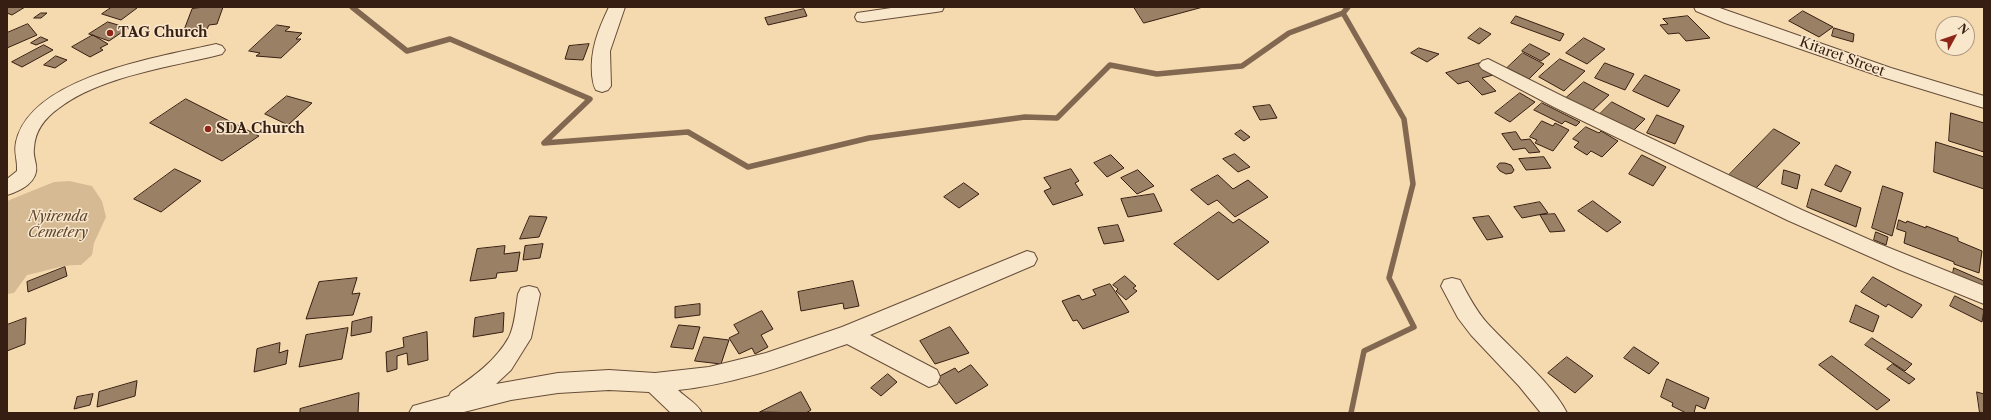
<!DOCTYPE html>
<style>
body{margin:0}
#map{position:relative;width:1991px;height:420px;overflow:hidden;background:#f6daaf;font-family:"Libre Caslon Text",serif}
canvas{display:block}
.frame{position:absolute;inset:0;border:8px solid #361e12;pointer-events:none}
.north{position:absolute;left:1935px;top:16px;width:40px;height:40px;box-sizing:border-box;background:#f9e7cb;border:1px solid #ab9781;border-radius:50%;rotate:50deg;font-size:11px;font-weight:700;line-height:16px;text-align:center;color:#361e12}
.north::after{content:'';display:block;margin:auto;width:14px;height:18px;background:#8f2418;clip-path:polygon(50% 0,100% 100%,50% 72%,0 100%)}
</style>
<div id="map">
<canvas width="1991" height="420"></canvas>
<div class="frame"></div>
<div class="north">N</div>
</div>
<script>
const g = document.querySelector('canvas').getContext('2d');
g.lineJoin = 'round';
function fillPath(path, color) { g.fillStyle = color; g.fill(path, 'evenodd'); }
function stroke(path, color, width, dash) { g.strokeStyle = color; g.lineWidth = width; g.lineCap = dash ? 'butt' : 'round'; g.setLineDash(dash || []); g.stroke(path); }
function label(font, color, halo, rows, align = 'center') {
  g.font = font + ' "Libre Caslon Text",serif'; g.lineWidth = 3; g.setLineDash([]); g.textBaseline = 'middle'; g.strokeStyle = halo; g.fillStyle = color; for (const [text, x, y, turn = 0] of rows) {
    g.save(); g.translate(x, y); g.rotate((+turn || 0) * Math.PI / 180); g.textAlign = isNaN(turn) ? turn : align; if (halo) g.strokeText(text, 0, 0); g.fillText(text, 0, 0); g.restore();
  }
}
const green = new Path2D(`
 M69 181 92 186 102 201 106 217 94 243 92 255 81 265C63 264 46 271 27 275L14 293 7 294V201L54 182Z`);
const stream = new Path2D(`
 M352 7 407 51 450 39 590 99 544 143 688 132 748 167 869 138 1025 117 1057 118 1110 65 1157 74 1242 66 1289 33 1343 13
 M1348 7 1343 13 1404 119 1413 184 1389 278 1414 327 1364 351 1351 413`);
const building = new Path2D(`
 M7 7H25L12 15 7 13Z
 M112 7H132L137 8 121 20 102 14Z
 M204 7H223L217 24 209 25 207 29 199 30 200 28 184 30 192 9Z
 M1134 7H1203L1144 23Z
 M804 9 807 16 768 25 765 18Z
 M1803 11 1833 27 1819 37 1789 21Z
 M41 13H47L41 18H34Z
 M1516 16 1564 34 1560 41 1511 23Z
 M1688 16 1710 38 1686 41 1679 33 1668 34 1660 25 1668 24 1663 19Z
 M108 22 128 28 109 41 89 34Z
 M28 24 37 35 7 48V33Z
 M277 25 290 27 285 31 302 33 296 39H301L281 58 256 56 260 53 249 51Z
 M1480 28 1491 34 1479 44 1468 38Z
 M1834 28 1854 34 1853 42 1832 36Z
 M93 35 108 44 100 48 103 50 90 57 72 47Z
 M41 37 48 40 36 45 31 43Z
 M1584 38 1605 49 1587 64 1566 53Z
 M589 44 583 60 565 59 569 46Z
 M1530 44 1550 54 1541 61 1522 51Z
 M44 45 53 50 22 67 12 62Z
 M1419 48 1439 54 1427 62 1411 53Z
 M1523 53 1544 64 1529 79 1507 68Z
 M56 56 67 60 55 68 44 65Z
 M1560 59 1585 71 1564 91 1539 77Z
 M1480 63 1493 75 1482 78 1496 91 1482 95 1468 81 1458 84 1446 73Z
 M1605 63 1634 74 1625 90 1595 78Z
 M1645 75 1680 90 1668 107 1633 91Z
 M1584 82 1609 95 1591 112 1566 98Z
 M1520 93 1535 102 1510 122 1495 113Z
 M287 96 312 103 288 125 265 114Z
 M186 99 259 136 222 161 150 123Z
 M1612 102 1645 119 1632 132 1600 114Z
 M1542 103 1580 122 1576 126 1565 121 1562 124 1534 110Z
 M1270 105 1277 118 1260 120 1253 107Z
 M1951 113 1984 123V152L1949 141Z
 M1657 115 1684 126 1675 144 1647 133Z
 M1542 121 1553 126 1555 123 1569 130 1553 151 1535 143 1537 140 1530 137Z
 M1586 127 1599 133 1601 131 1618 141 1602 157 1591 151 1587 155 1574 147 1579 142 1573 139Z
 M1774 129 1800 143 1755 189 1729 175Z
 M1241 130 1250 137 1244 141 1235 134Z
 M1516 132 1521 140 1530 139 1540 152 1529 153 1525 148 1513 150 1502 134Z
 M1936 142 1984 157V189L1934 172Z
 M1235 154 1250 167 1238 172 1223 159Z
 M1111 155 1124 168 1107 177 1094 163Z
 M1642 155 1666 167 1653 186 1629 174Z
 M1544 157 1551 168 1526 170 1519 159Z
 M1500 163H1505L1511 165 1514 170 1512 173 1506 174 1500 171 1497 167Z
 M1836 165 1851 172 1841 192 1825 185Z
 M175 169 201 181 161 212 134 199Z
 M1071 169 1079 181 1075 183 1083 195 1053 205 1044 191 1051 188 1044 178Z
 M1138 170 1154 186 1137 194 1121 178Z
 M1784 170 1800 175 1797 189 1782 184Z
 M1218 175 1233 189 1248 180 1268 197 1235 217 1217 200 1208 205 1191 190Z
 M964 183 979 194 959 208 944 197Z
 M1883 186 1903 193 1892 236 1872 228Z
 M1812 189 1861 208 1856 227 1807 207Z
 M1154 194 1162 211 1128 217 1121 199Z
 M1593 201 1621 222 1607 232 1578 211Z
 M1540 202 1548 213 1522 218 1514 207Z
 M1219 212 1233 223 1239 219 1269 242 1218 280 1174 244Z
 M1555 214 1565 231 1550 232 1540 215Z
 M530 216 547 217 539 237 520 239Z
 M1489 216 1503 237 1487 240 1473 218Z
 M1899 220 1906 223 1907 221 1926 228V226L1958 238V241L1982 251 1979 273 1954 264V262L1904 243 1906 232 1897 229Z
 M1118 225 1124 241 1104 244 1098 228Z
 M1876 232 1888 237 1886 245 1874 240Z
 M543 244 540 258 523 260 525 246Z
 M505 246 504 254 520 252 517 271 497 273 496 278 470 281 477 249Z
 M65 267 67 276 28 292 27 282Z
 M1954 268 1984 281V291L1952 279Z
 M1125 276 1136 286 1133 288 1137 291 1126 300 1116 291 1118 289 1113 285Z
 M1873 277 1922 305 1912 318 1888 304 1886 307 1861 292Z
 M357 278 352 294 360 293 353 315 306 319 319 282Z
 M853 281 859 306 844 309 843 303 801 311 798 292Z
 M1110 284 1129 312 1083 329 1077 320 1073 321 1062 301 1079 295 1082 300 1096 295 1093 290Z
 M1955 296 1984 310 1982 322 1950 306Z
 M700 304V315L675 318V307Z
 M1856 305 1879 316 1873 332 1850 322Z
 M762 311 773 329 761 335 768 347 755 354 752 348 739 354 729 338 739 333 734 325Z
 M504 313 503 332 473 337 475 318Z
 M372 317 371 332 351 336 352 322Z
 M26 318 25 344 7 351V325Z
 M679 325 700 327 693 349 671 347Z
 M950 327 969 353 935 364 920 341Z
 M348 328 342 359 299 367 306 335Z
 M427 332 428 360 408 365 407 353 397 356V369L387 372 386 352 404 347 403 338Z
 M704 337 729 340 721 364 695 361Z
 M1872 338 1912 364 1905 371 1865 345Z
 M280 343 279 353 288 350 286 364 254 372 257 349Z
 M1634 347 1659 363 1649 374 1624 358Z
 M1832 356 1890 400 1877 410 1819 365Z
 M1567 357 1593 376 1575 393 1548 373Z
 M1893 364 1915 379 1909 384 1887 369Z
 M971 365 988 385 956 404 936 378 955 368 958 372Z
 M888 374 897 382 881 396 871 388Z
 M1667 379 1709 398 1705 409 1696 405 1694 413H1686L1672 406 1673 403 1661 397Z
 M137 381 135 396 97 407 99 392Z
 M801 392 811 410 806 413 760 412Z
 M1977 392 1984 394V413H1980Z
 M359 393 358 413H300V409Z
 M93 394 90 405 74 409 77 397Z`);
const minor = new Path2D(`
 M609 7H625L610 51 611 86 608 90 602 92 596 90C593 85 593 81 592 75 590 50 598 30 609 7Z
 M898 7H944L942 11 936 12 863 22 857 21 855 17 857 13Z
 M1694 7H1717L1891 68 1984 96V108L1879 76 1725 23 1696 11Z
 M216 44 222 46 225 50 222 54C172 67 100 76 59 108 45 118 35 130 34 148 33 154 35 159 36 165 39 182 20 191 7 195V179L17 171C18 157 12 152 18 135 40 75 160 57 216 44Z
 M1488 59 1566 98 1802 210 1877 243 1984 286V304L1900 270 1787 220 1554 107 1482 69 1479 65 1482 61Z
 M1027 251 1034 253 1037 259 1034 265 870 335 937 370 940 377 937 384 929 387 847 344C792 363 737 384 678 390 686 398 697 403 702 413H671L649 392 609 390 558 393 511 400 460 413H409L413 406 449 396 451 392C473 377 496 361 509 337 515 325 516 307 518 294L521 288 529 286 537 288 540 294 531 338 511 370 496 384 558 373 609 370 655 373 709 367 766 353 842 327Z
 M1452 278 1460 280C1468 295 1476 311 1488 324 1511 349 1552 383 1567 413H1541L1519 386 1471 335 1458 318 1441 286 1444 280Z`);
const markers = [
 [110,33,4,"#8f2418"],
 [208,129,4,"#8f2418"]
];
const poiNames = [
 ["TAG Church",118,33],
 ["SDA Church",216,129]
];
const streetNames = [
 ["Kitaret Street",1842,57,20]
];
const parkNames = [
 ["Nyirenda",58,217],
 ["Cemetery",58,233]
];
fillPath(green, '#d5ba94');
stroke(stream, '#826850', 5.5);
fillPath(building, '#9a8064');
stroke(building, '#361e12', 1);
stroke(minor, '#664d39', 2);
fillPath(minor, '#f9e7cb');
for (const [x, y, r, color] of markers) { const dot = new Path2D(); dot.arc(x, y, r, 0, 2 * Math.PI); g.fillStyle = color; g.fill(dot); stroke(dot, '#f9e7cb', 1.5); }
label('bold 14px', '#361e12', '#f9e7cb', poiNames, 'left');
label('14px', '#361e12', '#f9e7cb', streetNames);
label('italic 14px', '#5e4532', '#f9e7cb', parkNames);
</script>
